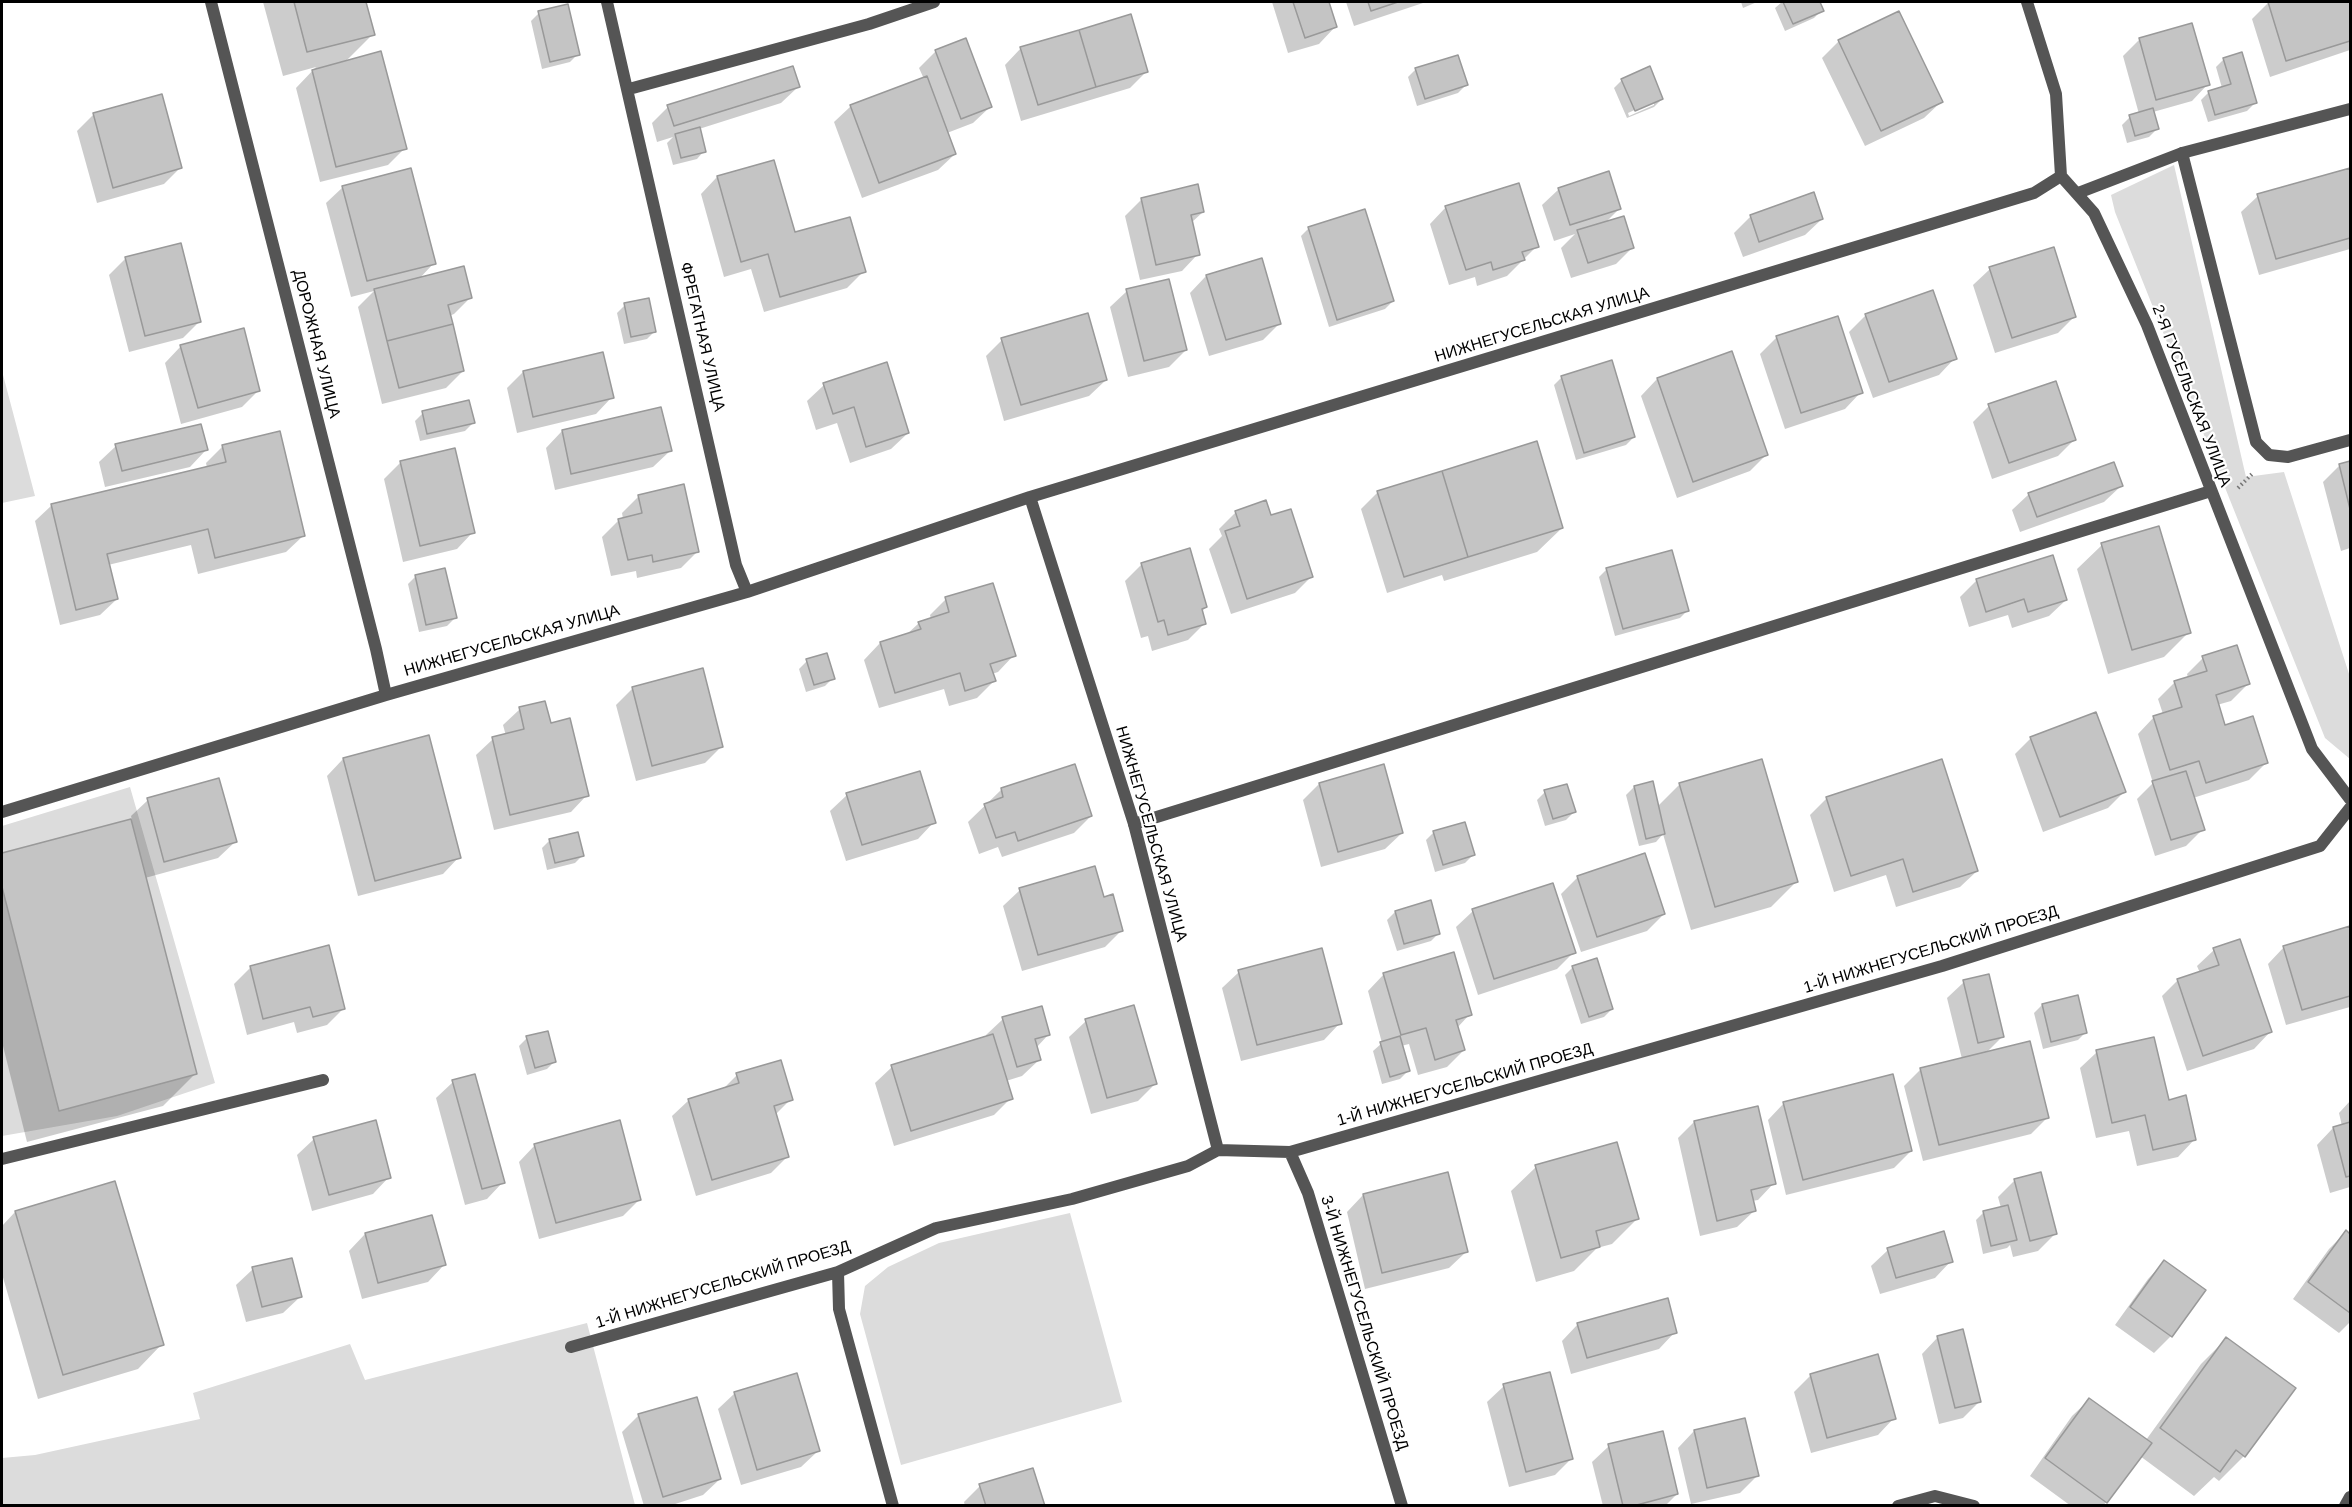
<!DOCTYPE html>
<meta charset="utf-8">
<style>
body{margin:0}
#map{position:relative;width:2352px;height:1507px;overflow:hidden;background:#fff;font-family:Arial,sans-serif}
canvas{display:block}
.frame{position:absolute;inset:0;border:3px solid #000;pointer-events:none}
</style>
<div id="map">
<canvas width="2352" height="1507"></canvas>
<div class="frame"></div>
</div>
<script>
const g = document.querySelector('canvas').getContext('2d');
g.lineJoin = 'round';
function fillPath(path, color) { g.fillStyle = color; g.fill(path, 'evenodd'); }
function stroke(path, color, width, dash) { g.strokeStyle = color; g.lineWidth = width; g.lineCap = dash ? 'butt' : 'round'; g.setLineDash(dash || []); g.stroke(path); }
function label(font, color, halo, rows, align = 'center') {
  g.font = font + ' Arial,sans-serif'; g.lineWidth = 4.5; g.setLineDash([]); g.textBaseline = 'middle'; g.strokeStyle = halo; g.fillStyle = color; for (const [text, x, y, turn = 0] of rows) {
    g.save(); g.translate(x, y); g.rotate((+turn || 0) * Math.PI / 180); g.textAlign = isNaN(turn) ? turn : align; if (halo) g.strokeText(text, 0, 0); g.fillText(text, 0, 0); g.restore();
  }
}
const green = new Path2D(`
 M2174 165 2246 477 2284 472 2350 677V759L2325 738 2115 212 2111 195Z
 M2 371 35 496 2 503Z
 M130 787 215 1083 117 1116 2 1136V826Z
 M1070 1213 1122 1402 901 1465 860 1314 865 1286 888 1267 939 1243Z
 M587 1323 635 1505H2V1458L35 1455 200 1419 193 1393 350 1344 365 1380Z`);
const shadow = new Path2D(`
 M263 2H365L373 34 345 62 405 148 388 165 320 182 296 88 316 67 283 76Z
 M1272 2H1327L1335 27 1319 44 1288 53Z
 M1346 2H1426L1354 26Z
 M1741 2H1757L1743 8Z
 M1782 2H1818L1822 10 1814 18 1785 31 1775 8Z
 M2273 2H2350V50L2270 77 2252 19 2268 3Z
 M539 13 578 54 570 62 542 69 531 21Z
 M2191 25 2208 84 2192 101 2153 112 2157 129 2149 137 2127 143 2122 125 2130 117 2139 114 2123 56 2139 40Z
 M1839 41 1941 102 1924 118 1865 146 1822 58Z
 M1021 48 1146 72 1130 88 1021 121 1005 65Z
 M936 51 990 107 973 123 947 133 955 154 938 170 862 198 834 122 851 106 924 79 919 68Z
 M2224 59 2255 103 2247 111 2208 122 2201 100 2209 92 2222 88 2216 67Z
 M1416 69 1466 85 1458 93 1417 106 1408 77Z
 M1622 80 1662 99 1654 107 1627 118 1614 88ZM1654 101V105L1629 116 1628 113Z
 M798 87 781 103 699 129 704 151 697 159 673 165 667 143 673 137 657 142 652 123 668 107Z
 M94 114 180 168 164 184 97 203 77 131Z
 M2350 170V249L2259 275 2241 212 2258 196Z
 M717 177 794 234 864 271 847 288 764 312 751 269 724 277 701 194Z
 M343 187 434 263 418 280 470 298 454 314 449 316 463 371 446 388 382 404 358 307 374 291 351 297 326 203Z
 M1559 189 1620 208 1605 223 1632 248 1616 264 1571 278 1561 248 1575 234 1554 241 1542 205Z
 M1142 199 1203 212 1191 223 1198 254 1182 271 1140 280 1125 216Z
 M1446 207 1537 246 1507 276 1477 286 1475 277 1449 285 1430 224Z
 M1751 216 1822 219 1805 235 1743 257 1734 233Z
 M1309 228 1393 301 1385 309 1329 327 1301 236Z
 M126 258 200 321 183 338 129 352 109 275Z
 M1990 269 2075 316 2058 333 1995 353 1973 285Z
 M1206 276 1280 323 1263 340 1209 356 1190 293Z
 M1127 291 1186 350 1169 367 1128 377 1110 307Z
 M625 305 655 331 647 339 624 344 617 313Z
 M1866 315 1955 358 1939 375 1873 398 1849 332Z
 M1777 337 1861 392 1845 409 1785 429 1760 354Z
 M1002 340 1106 380 1089 396 1004 421 986 356Z
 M181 346 259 390 242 407 181 424 165 363Z
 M886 364 908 433 891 449 850 463 837 423 816 430 807 401 824 385Z
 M523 372 612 397 596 414 517 433 507 388Z
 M1562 377 1634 437 1626 445 1576 460 1554 385Z
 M1657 379 1767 454 1750 471 1677 498 1641 396Z
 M1989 406 2074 440 2058 456 1992 479 1973 422Z
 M423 413 473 423 465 431 420 441 415 421Z
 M562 431 670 451 653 467 555 490 546 448Z
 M116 446 206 450 190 467 105 487 99 462Z
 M223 446 303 536 286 552 198 574 191 545 108 565 117 599 100 615 60 625 35 521 52 505 207 468 206 463Z
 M401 462 473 532 457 549 403 562 384 479Z
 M2350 463V548L2341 551 2323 482 2340 465Z
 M683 486 698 551 681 568 637 578 636 571 611 576 602 537 619 520 623 519 622 513 638 497Z
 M2121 486 2104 502 2020 532 2012 510 2029 494Z
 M1378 492 1562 528 1537 552 1444 581 1442 575 1387 593 1361 509Z
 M1236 512 1270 517 1311 577 1295 593 1231 614 1209 549 1222 536 1219 529Z
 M2102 545 2189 632 2164 657 2108 674 2077 569Z
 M1142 564 1206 607 1201 612 1204 624 1188 640 1152 651 1148 636 1141 638 1125 581Z
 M1607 569 1688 610 1680 618 1615 636 1599 577Z
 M416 576 455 618 447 626 419 632 408 584Z
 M1977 580 2066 600 2049 616 2012 628 2008 615 1969 627 1960 597Z
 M946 599 1014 655 998 672 992 674 994 681 977 698 949 706 944 689 879 708 864 660 880 643 906 635 919 623 931 619 930 615Z
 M2203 658 2248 684 2231 701 2217 705 2224 727 2266 763 2249 780 2193 798 2203 829 2186 846 2155 856 2137 799 2153 783 2138 734 2154 717 2163 714 2158 699 2175 682 2188 678 2187 674Z
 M807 661 833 678 825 686 806 692 799 669Z
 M633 688 721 747 705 763 636 781 616 705Z
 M520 709 550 725 587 795 571 812 494 830 476 755 493 739 506 736 503 725Z
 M2031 738 2125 791 2108 808 2043 832 2015 754Z
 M343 759 459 857 443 874 358 896 327 776Z
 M1074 765 1091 816 1074 833 1002 857 998 847 979 854 968 822 1001 790Z
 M1319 784 1402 833 1385 849 1321 867 1303 800Z
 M1680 784 1796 882 1771 907 1691 930 1663 834 1656 842 1639 846 1626 795 1634 787 1657 807Z
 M1545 792 1574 812 1566 820 1545 826 1537 800Z
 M847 795 934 822 918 839 846 861 830 811Z
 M1827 798 1977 871 1960 887 1896 907 1886 875 1834 892 1810 815Z
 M148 800 235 842 218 858 145 878 195 1074 163 1106 27 1142 2 1042V854L132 820 131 816Z
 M1434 832 1473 855 1465 863 1435 872 1426 840Z
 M550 840 583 855 575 863 547 870 542 848Z
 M1578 877 1664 914 1647 931 1581 952 1561 894Z
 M1020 890 1103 899 1122 930 1105 947 1022 971 1003 906Z
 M1473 911 1574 952 1557 969 1478 995 1456 927Z
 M1395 912 1439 933 1431 941 1397 951 1387 920Z
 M2350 927V1007L2286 1025 2268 964 2284 947Z
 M2214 950 2270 1032 2254 1049 2187 1071 2162 996 2178 980 2200 973 2197 966Z
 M251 967 344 1008 327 1025 297 1033 294 1022 247 1035 234 984Z
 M1573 967 1612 1009 1604 1017 1581 1024 1565 975Z
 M1239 972 1340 1023 1324 1040 1241 1061 1222 988Z
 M1384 974 1470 1014 1457 1028 1464 1050 1447 1067 1418 1075 1409 1044 1401 1046 1408 1071 1400 1079 1382 1084 1373 1051 1382 1043 1368 991Z
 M1964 982 2003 1036 1986 1053 2047 1118 2031 1134 1923 1161 1904 1086 1921 1069 1962 1059 1947 998Z
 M2042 1005 2086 1032 2078 1040 2043 1049 2034 1013Z
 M1003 1019 1049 1034 1036 1048 1039 1060 1022 1076 1006 1081 1011 1098 994 1115 894 1146 875 1083 892 1067 987 1037 986 1035Z
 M1086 1021 1155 1084 1138 1101 1091 1114 1069 1037Z
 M527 1038 555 1061 547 1069 527 1075 519 1046Z
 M2097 1052 2167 1102 2194 1140 2178 1157 2137 1166 2129 1131 2096 1138 2080 1068Z
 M737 1075 791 1099 775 1115 787 1157 771 1173 696 1196 672 1116 689 1100 722 1090Z
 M453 1082 503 1182 487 1199 465 1205 436 1098Z
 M2350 1101V1187L2330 1193 2317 1145 2333 1128 2342 1126 2339 1113Z
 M1784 1103 1911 1151 1894 1168 1786 1195 1768 1120Z
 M1694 1122 1774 1183 1758 1200 1752 1201 1754 1211 1737 1227 1700 1236 1678 1138Z
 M314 1139 389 1177 373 1194 312 1211 297 1155Z
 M535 1145 640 1199 623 1216 539 1239 519 1162Z
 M1536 1167 1637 1219 1612 1244 1597 1248 1574 1271 1536 1282 1511 1191Z
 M2015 1180 2055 1234 2038 1251 2013 1257 2010 1245 2007 1248 1983 1254 1976 1220 1984 1212 2001 1208 1998 1197Z
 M1363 1195 1466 1252 1449 1268 1365 1289 1347 1212Z
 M15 1212 162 1344 138 1369 38 1399 2 1274V1226Z
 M2346 1232 2350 1236V1322L2339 1333 2293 1299 2329 1249Z
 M365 1234 444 1265 428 1282 362 1299 349 1251Z
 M1888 1250 1951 1261 1935 1278 1880 1294 1871 1266Z
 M2164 1262 2204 1291 2171 1336 2154 1353 2115 1325 2148 1279Z
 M253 1269 300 1297 283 1313 246 1322 236 1285Z
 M1578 1324 1675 1332 1659 1349 1571 1374 1562 1341Z
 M1938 1337 1979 1402 1963 1418 1939 1424 1922 1354Z
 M2226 1339 2293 1388 2244 1456 2219 1481 2214 1477 2194 1496 2140 1456 2103 1506H2071L2030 1476 2072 1416 2089 1400 2146 1440 2201 1364Z
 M1811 1375 1894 1418 1878 1435 1811 1453 1794 1392Z
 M1504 1386 1571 1459 1555 1475 1509 1487 1487 1402Z
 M735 1393 818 1451 801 1467 741 1485 718 1409Z
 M639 1415 720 1479 703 1495 669 1506H644L622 1432Z
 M1694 1431 1757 1476 1740 1493 1691 1504 1678 1448Z
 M1609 1446 1677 1494 1665 1506H1603L1592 1462Z
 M980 1486 1043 1506H965L964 1502Z`);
const building = new Path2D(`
 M294 2H366L375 35 307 52Z
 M1293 2H1329L1337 27 1305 38Z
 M1368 2H1398L1371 11Z
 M1783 2H1820L1824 11 1793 24Z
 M2268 2H2350V41L2286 61Z
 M568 4 580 55 550 62 538 11Z
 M1899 11 1943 102 1881 131 1838 40Z
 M1131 14 1148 72 1096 87 1079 30Z
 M2192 23 2210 85 2156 100 2139 38Z
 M1079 30 1096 87 1038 105 1020 47Z
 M966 38 992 107 961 119 935 50Z
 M381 51 407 149 336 167 312 70Z
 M2242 52 2257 103 2215 115 2208 91 2231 84 2223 58Z
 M1458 55 1468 85 1425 99 1415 68Z
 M793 66 800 87 674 126 667 105Z
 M1650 66 1663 99 1635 111 1621 79Z
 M927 76 956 154 879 183 850 105Z
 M162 94 182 168 113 188 93 113Z
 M2153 108 2159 129 2135 136 2129 115Z
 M700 127 706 152 681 158 675 134Z
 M774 160 795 232 850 217 866 272 780 297 768 254 741 262 717 176Z
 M411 168 436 264 367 281 342 186Z
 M2350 168V238L2276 259 2257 194Z
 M1609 171 1621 209 1570 225 1558 188Z
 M1519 183 1539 247 1522 252 1525 260 1493 270 1491 262 1466 270 1445 206Z
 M1198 184 1204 212 1191 215 1200 255 1156 265 1141 198Z
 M1814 192 1823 219 1759 242 1750 215Z
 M1365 209 1394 301 1337 320 1308 227Z
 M1624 216 1634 248 1588 263 1577 230Z
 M181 243 201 322 145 336 125 257Z
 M2054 247 2076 317 2012 338 1989 267Z
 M1262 258 1281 324 1226 340 1206 275Z
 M464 266 472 298 448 305 453 324 387 341 374 289Z
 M1169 279 1187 350 1144 361 1126 289Z
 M1933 290 1957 359 1889 382 1865 314Z
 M649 298 656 332 631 337 624 303Z
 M1088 313 1107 380 1021 405 1001 338Z
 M1838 316 1863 393 1801 413 1776 336Z
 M453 324 464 371 399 388 387 341Z
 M244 328 260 391 198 408 180 345Z
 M1732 351 1768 455 1693 482 1657 378Z
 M603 352 614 398 533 417 523 371Z
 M1612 360 1635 437 1584 453 1561 376Z
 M887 362 909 433 866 447 854 407 833 414 823 383Z
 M2056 381 2076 440 2009 463 1988 404Z
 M469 400 475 423 427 434 422 411Z
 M661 407 672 451 571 474 562 430Z
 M201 424 208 450 122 471 115 444Z
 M280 431 305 536 215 558 208 529 107 554 118 599 76 610 51 504 226 462 222 445Z
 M1537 441 1563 528 1468 557 1442 471Z
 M455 448 475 533 420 546 400 461Z
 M2350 461V509L2339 464Z
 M2114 462 2123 486 2037 517 2028 493Z
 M1442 471 1468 557 1404 577 1377 491Z
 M684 484 699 552 653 562 652 555 628 560 618 519 642 513 638 495Z
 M1266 500 1271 515 1291 509 1313 577 1247 599 1225 531 1240 526 1235 511Z
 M2159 526 2191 633 2132 650 2101 543Z
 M1190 548 1207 607 1202 609 1206 624 1168 635 1164 620 1158 622 1141 563Z
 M1672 550 1689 611 1623 629 1606 568Z
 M2053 555 2067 600 2028 612 2024 599 1986 612 1976 579Z
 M445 568 457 618 426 625 415 575Z
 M993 583 1016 656 990 664 996 681 965 691 960 673 895 693 880 642 921 629 918 622 949 612 945 597Z
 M2237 645 2250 684 2216 695 2225 725 2253 716 2268 763 2206 783 2199 761 2170 770 2153 716 2182 707 2174 681 2207 671 2202 656Z
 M827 653 835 679 814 685 806 659Z
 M703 668 723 747 652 766 632 687Z
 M545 701 551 723 570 718 589 796 510 815 492 737 524 729 519 707Z
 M2096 712 2126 792 2060 817 2030 737Z
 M429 735 461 858 375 881 343 758Z
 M1762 759 1798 882 1715 907 1679 783Z
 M1942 759 1978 871 1913 892 1903 859 1851 876 1826 797Z
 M1075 764 1092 816 1018 841 1015 832 996 838 984 804 1003 797 1001 788Z
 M1384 764 1403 833 1338 852 1319 783Z
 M920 771 936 823 862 845 846 793Z
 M2186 771 2205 830 2171 840 2152 781Z
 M219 778 237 842 164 862 147 798Z
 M1653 781 1665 834 1646 839 1634 786Z
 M1567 784 1576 812 1553 819 1544 790Z
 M131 819 197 1074 59 1111 2 887V853Z
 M1465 822 1475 855 1443 865 1433 831Z
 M578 832 584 856 555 863 549 839Z
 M1645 853 1665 914 1597 937 1577 876Z
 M1095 866 1104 897 1113 894 1123 931 1038 955 1019 888Z
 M1553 883 1576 953 1494 979 1472 909Z
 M1431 900 1440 934 1404 944 1395 911Z
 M2350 926V996L2302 1010 2283 946Z
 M2240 939 2272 1032 2203 1056 2177 979 2219 965 2213 948Z
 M329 945 345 1009 313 1017 310 1007 263 1019 250 966Z
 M1322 948 1342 1024 1257 1045 1238 970Z
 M1454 952 1472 1015 1456 1020 1465 1050 1435 1060 1426 1028 1401 1035 1383 973Z
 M1597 958 1613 1009 1589 1017 1572 966Z
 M1989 974 2004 1037 1978 1043 1963 980Z
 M2078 995 2087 1033 2051 1042 2042 1004Z
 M1134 1005 1157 1084 1107 1098 1085 1019Z
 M1042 1006 1050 1035 1035 1039 1041 1060 1017 1067 1002 1017Z
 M548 1031 556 1062 535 1068 526 1036Z
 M993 1034 1013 1099 911 1131 891 1065Z
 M1400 1036 1410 1071 1390 1077 1380 1042Z
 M2154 1037 2169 1100 2186 1095 2196 1140 2153 1150 2145 1115 2112 1123 2096 1050Z
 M2030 1041 2049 1118 1939 1145 1920 1068Z
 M781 1060 793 1100 774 1106 789 1157 712 1180 688 1099 739 1083 736 1073Z
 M475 1074 505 1183 482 1189 452 1080Z
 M1893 1074 1912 1151 1803 1180 1783 1102Z
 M1758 1106 1776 1184 1751 1190 1756 1211 1717 1221 1694 1121Z
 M376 1120 391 1178 329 1195 313 1137Z
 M620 1120 641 1200 556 1223 534 1144Z
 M2350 1122V1176L2346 1177 2333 1127Z
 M1617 1142 1639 1219 1596 1231 1600 1247 1561 1258 1535 1165Z
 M1448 1172 1468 1252 1382 1273 1363 1194Z
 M2041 1172 2057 1234 2030 1241 2014 1179Z
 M115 1181 164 1345 63 1375 15 1211Z
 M2008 1205 2017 1240 1991 1246 1983 1211Z
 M432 1215 446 1265 378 1283 365 1233Z
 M2346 1230 2350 1234V1313L2308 1282Z
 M1944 1231 1953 1262 1896 1278 1887 1248Z
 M292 1258 302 1297 262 1307 252 1267Z
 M2164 1260 2206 1290 2172 1337 2130 1307Z
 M1668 1298 1677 1333 1587 1358 1577 1323Z
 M1963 1329 1981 1402 1955 1408 1937 1336Z
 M2226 1337 2296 1388 2245 1457 2236 1450 2220 1472 2160 1428Z
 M1878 1354 1896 1419 1827 1438 1810 1374Z
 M1550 1372 1573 1459 1526 1472 1503 1384Z
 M797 1373 820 1451 757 1470 734 1392Z
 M697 1397 721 1479 663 1497 638 1414Z
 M2089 1398 2152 1443 2107 1503 2045 1458Z
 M1745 1418 1759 1476 1707 1488 1694 1430Z
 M1663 1431 1678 1494 1633 1506H1623L1608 1444Z
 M1033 1468 1045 1506H986L979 1484Z`);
const path = new Path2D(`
 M2238 488 2252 474`);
const service = new Path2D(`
 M2182 153 2256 442 2269 455 2288 457 2350 440
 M1134 824 2211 491
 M2 1159 323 1080`);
const minor = new Path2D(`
 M211 2 376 649 386 695
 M607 2 736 565 747 592
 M2027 2 2056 94 2061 176 2094 213 2147 325 2312 749 2350 799
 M629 89 869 24 934 2
 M2078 193 2182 153 2350 109
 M1030 497 1134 824 1218 1150
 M2 812 386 695 747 592 1030 497 2034 193 2061 176
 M1290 1152 1308 1193 1402 1506
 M838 1272 839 1309 893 1506
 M571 1347 838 1272 936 1228 1072 1199 1188 1166 1218 1150 1290 1152 1942 966 2320 846 2350 808
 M1898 1506 1935 1496 1974 1506
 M2345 1506 2350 1497`);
const streetNames = [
 ["НИЖНЕГУСЕЛЬСКАЯ УЛИЦА",1542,325,-17],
 ["ФРЕГАТНАЯ УЛИЦА",702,337,77],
 ["ДОРОЖНАЯ УЛИЦА",316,344,76],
 ["2-Я ГУСЕЛЬСКАЯ УЛИЦА",2191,396,69],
 ["НИЖНЕГУСЕЛЬСКАЯ УЛИЦА",512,641,-16],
 ["НИЖНЕГУСЕЛЬСКАЯ УЛИЦА",1151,834,74],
 ["1-Й НИЖНЕГУСЕЛЬСКИЙ ПРОЕЗД",1931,950,-17],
 ["1-Й НИЖНЕГУСЕЛЬСКИЙ ПРОЕЗД",1465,1085,-16],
 ["1-Й НИЖНЕГУСЕЛЬСКИЙ ПРОЕЗД",723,1285,-17],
 ["3-Й НИЖНЕГУСЕЛЬСКИЙ ПРОЕЗД",1364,1323,73]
];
fillPath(green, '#dcdcdc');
fillPath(shadow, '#0003');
fillPath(building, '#c4c4c4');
stroke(building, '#999', 1.5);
stroke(path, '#777', 4, [1.5, 3]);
stroke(service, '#555', 12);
stroke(minor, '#555', 12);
label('16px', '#000', '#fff', streetNames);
</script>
